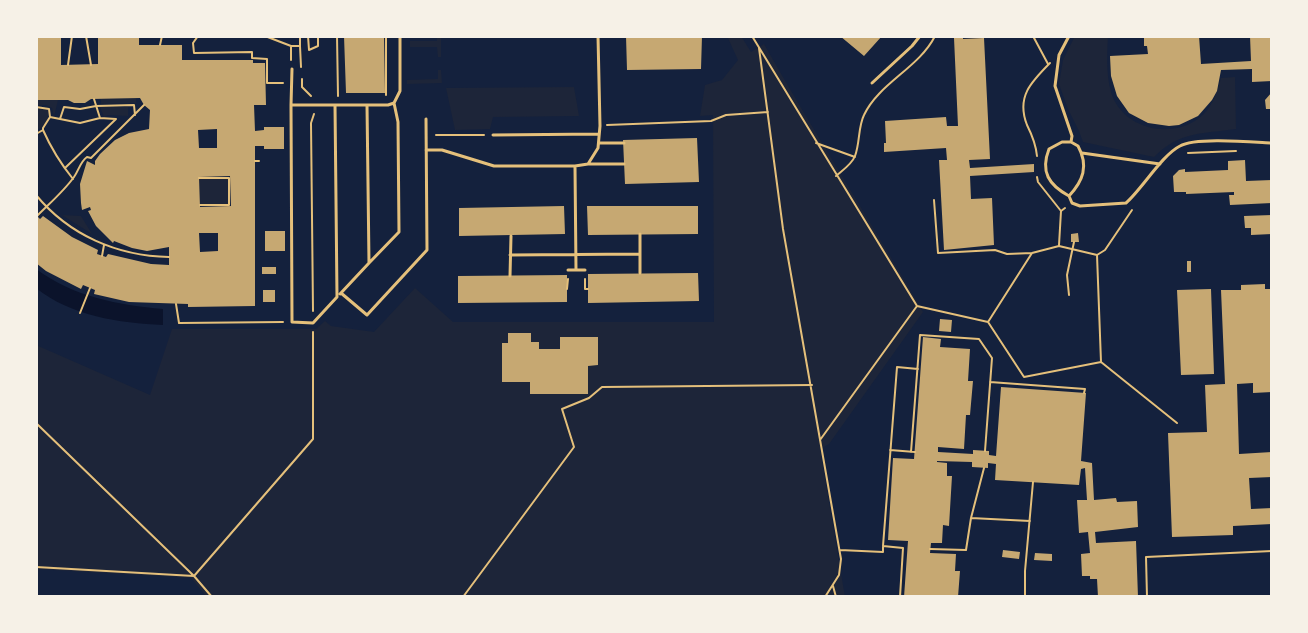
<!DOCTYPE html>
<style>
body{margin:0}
#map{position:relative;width:1308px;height:633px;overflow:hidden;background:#14213d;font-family:"Sofia Sans Condensed",sans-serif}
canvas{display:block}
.frame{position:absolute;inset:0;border:38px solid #f6f1e7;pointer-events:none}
</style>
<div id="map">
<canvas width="1308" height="633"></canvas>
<div class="frame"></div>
</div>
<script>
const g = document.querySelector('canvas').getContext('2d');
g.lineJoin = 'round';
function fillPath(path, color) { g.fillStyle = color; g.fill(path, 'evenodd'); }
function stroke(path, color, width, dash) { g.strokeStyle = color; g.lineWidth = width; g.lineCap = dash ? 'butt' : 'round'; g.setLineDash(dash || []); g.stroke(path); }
const green = new Path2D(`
 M437 36H441V57H438L437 47H410V41H437Z
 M727 36H741L751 52 764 44C815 134 871 222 923 312L829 444 820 449 845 597H207L191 578 36 569V345L150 395 172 329H316L325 321 331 326 374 332 415 288 453 322H714L713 115 700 116 705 85 722 80 738 60Z
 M1075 36H1108C1107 54 1106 74 1111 92 1122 129 1171 140 1199 118 1212 109 1217 92 1221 78L1235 77 1236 129C1202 134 1180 131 1154 157L1083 142 1079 131 1068 109 1059 84 1063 60Z
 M438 70H441L442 83 407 84V80L438 79Z
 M574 87 579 116 493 117 490 129 455 130 446 88Z
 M136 98V103L101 104V99Z
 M36 100H58L54 117 52 108 46 105H36Z
 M100 107H128V116L108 115 104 117Z
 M36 108 48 109C51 119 44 126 36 131Z
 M199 178H229V205H200Z
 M62 215 81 216 92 234Z`);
const water = new Path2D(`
 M36 269C74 297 118 305 163 309V325C119 323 71 316 36 288Z`);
const building = new Path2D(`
 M36 36H61V65L98 64V36H139V45H182V60H253V63H265L266 105H254L255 131 264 130V127H284V149H264V146H255V306L188 307V304L129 302 94 294 95 290 83 285 81 289 46 271 36 263V215L40 219 43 216 72 237 98 250 97 254 106 257 108 254 151 264 169 265V247L147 251 132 248 114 241 113 243 96 226 88 211 91 210 90 207 82 210 81 203 80 184 87 161 95 165V161L100 154 115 140 129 133 149 129 150 110 144 105 140 98 91 99 85 103H74L68 100H36ZM217 129V148H199L198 130ZM230 176 231 206 200 207 199 177ZM199 233H218V251L200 252Z
 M344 36H384L385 93H346Z
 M626 36H702L701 69 627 70Z
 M840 36H882L864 56Z
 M1147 36H1199L1201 64 1251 61 1250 36H1272V81L1252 82V69L1221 70 1217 91 1212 100 1198 116 1179 125 1169 126 1148 123 1129 113 1117 96 1111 76 1110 56 1148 54 1147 46H1144V37Z
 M963 37V39L984 38 990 159 969 160 970 168 1034 164V172L970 176 971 199 992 198 994 245 944 250 939 160H947L946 148 884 152V143H886L885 121 946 117 947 126H958L954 38Z
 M1272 92V109H1266L1265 100Z
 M697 138 699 182 625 184 623 140Z
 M1245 160 1246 181 1272 180V203L1230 205 1229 195H1234V192L1186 194V192H1174L1173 176 1179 170 1185 169V172L1228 170V161Z
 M564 206 565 234 459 236V208Z
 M587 206H698V234L588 235Z
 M1272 215V234L1251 235V228H1245L1244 216Z
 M265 231H285V251H265Z
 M1078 233 1079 242H1071V234Z
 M1187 261H1191V272H1187Z
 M262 267H276V274H262Z
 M698 273 699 301 588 303V274Z
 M567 275V302L458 303V276Z
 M1265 284V289H1272V392L1253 393V383L1237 384 1239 454 1272 452V477L1249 478 1251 509 1272 508V524L1233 526V535L1172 537 1168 433 1207 432 1205 385 1225 384 1221 290H1241V285Z
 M1211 289 1214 374 1181 375 1177 290Z
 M263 290H275V302H263Z
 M940 319 952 320 951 332 939 331Z
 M508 333H531V342H539V349H560V337H598V365L588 366V394H530V382H502V343H508Z
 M923 337 941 339 940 347 970 349 968 381H973L970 415H966L964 449 938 447V452L973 454V450L989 451V455L996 456 1001 387 1086 393 1081 461 1092 463 1094 500 1116 498 1117 502 1137 501 1138 527 1095 532 1096 543 1136 541 1138 597H1098L1097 579H1090V576H1082L1081 554 1090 553 1088 532 1079 533 1077 500H1087L1085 468 1081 469 1079 485 995 480 996 464 988 463V468L972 467V462L937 461V462L947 463V476H952L949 526 943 525 942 543H931L930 553 956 554 955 571H960L958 597H904L908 541 888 540 893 458 914 459Z
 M1003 550 1020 552 1019 559 1002 557Z
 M1035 553 1052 554V561L1034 560Z`);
const path = new Path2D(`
 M86 36 91 65
 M198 36 193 43 194 53 252 52V58L267 59V83H283
 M265 36 291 46V60
 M300 36V46
 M308 36 309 50 318 46V36
 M337 36 338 96
 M752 36 917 306
 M1033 36 1048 64
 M160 45 162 36
 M291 46H300L301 67
 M759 48 783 229 841 559 839 575 825 597
 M68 65 72 36
 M302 79V87L311 96
 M386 95V36
 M94 99 100 118
 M36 107 49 109 50 117
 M60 119 64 107 80 109 96 106 134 105 135 115
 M607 125 711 121 726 115 768 112
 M36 134 43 130
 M436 135H484
 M816 143 855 157
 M1188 153 1236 151
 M1037 156C1036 145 1032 135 1027 125 1016 97 1031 82 1050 63
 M255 161H259
 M65 168 116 119 100 118 80 123 50 117 43 128V130C51 148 61 164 73 179
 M836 176C843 170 852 164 855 156 860 143 858 127 864 115 879 83 919 68 935 36
 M1037 177 1038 182 1061 211
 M199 178H229V205H200
 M36 195C69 235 117 256 169 257
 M934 200 938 253 995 250 1007 254 1032 253
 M37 216C50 203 64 191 74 177 79 170 80 162 87 157L91 158 144 105
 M1059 245 1061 211 1065 208
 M1097 255 1105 250 1132 210
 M102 256 104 245
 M585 279V289H588
 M567 289 568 279
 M1069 295 1067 275 1074 242
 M176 304 179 323 283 322
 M313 311 311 123 314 114
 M80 313 90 288
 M988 322 1024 377 1101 362
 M990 382 1085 389 1084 393
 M36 423 194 576 212 597
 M820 440 917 306 988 322 1032 253 1059 246 1097 255 1101 362 1177 423
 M890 450 915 452
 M911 452 920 335 979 339 992 358 985 451
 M984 468 971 518 1030 521
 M930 549 966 550 971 518
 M840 550 883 552V547
 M36 567 194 576
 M194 576 313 439V332
 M833 586 836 597
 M463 597 574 447 562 409 589 398 602 387 812 385
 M900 597 903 548 883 546 897 367 918 369
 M1025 597V571L1033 482
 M1147 597 1146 557 1272 551`);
const service = new Path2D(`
 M1069 36 1059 55 1055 86 1072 136 1071 142
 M872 83 912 46 920 36
 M394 103 400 91V36
 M291 105H335L337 297 313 323 292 322 291 105 292 69
 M335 105H388L394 103 398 122 399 232 369 263
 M493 135 599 134
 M1062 142H1071L1078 146C1089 166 1083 181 1069 196 1049 185 1040 172 1049 149Z
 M599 143H624
 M426 150H442L494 166H575L588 164 598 148 600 126 598 36
 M1082 153 1160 164
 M588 164H624
 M1069 196 1072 203 1080 206 1126 203C1142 189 1162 155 1180 146 1195 137 1252 142 1272 143
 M640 234V273
 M510 255 640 254
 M568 270H576L575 167
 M576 270H585
 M510 276 511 236
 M341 293 367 315 427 250 426 119
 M340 294 369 263 367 105`);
fillPath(green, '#1d2539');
fillPath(water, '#0b132b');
fillPath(building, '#c6a872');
stroke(path, '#e5c07b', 2);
stroke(service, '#e5c07b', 3);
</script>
